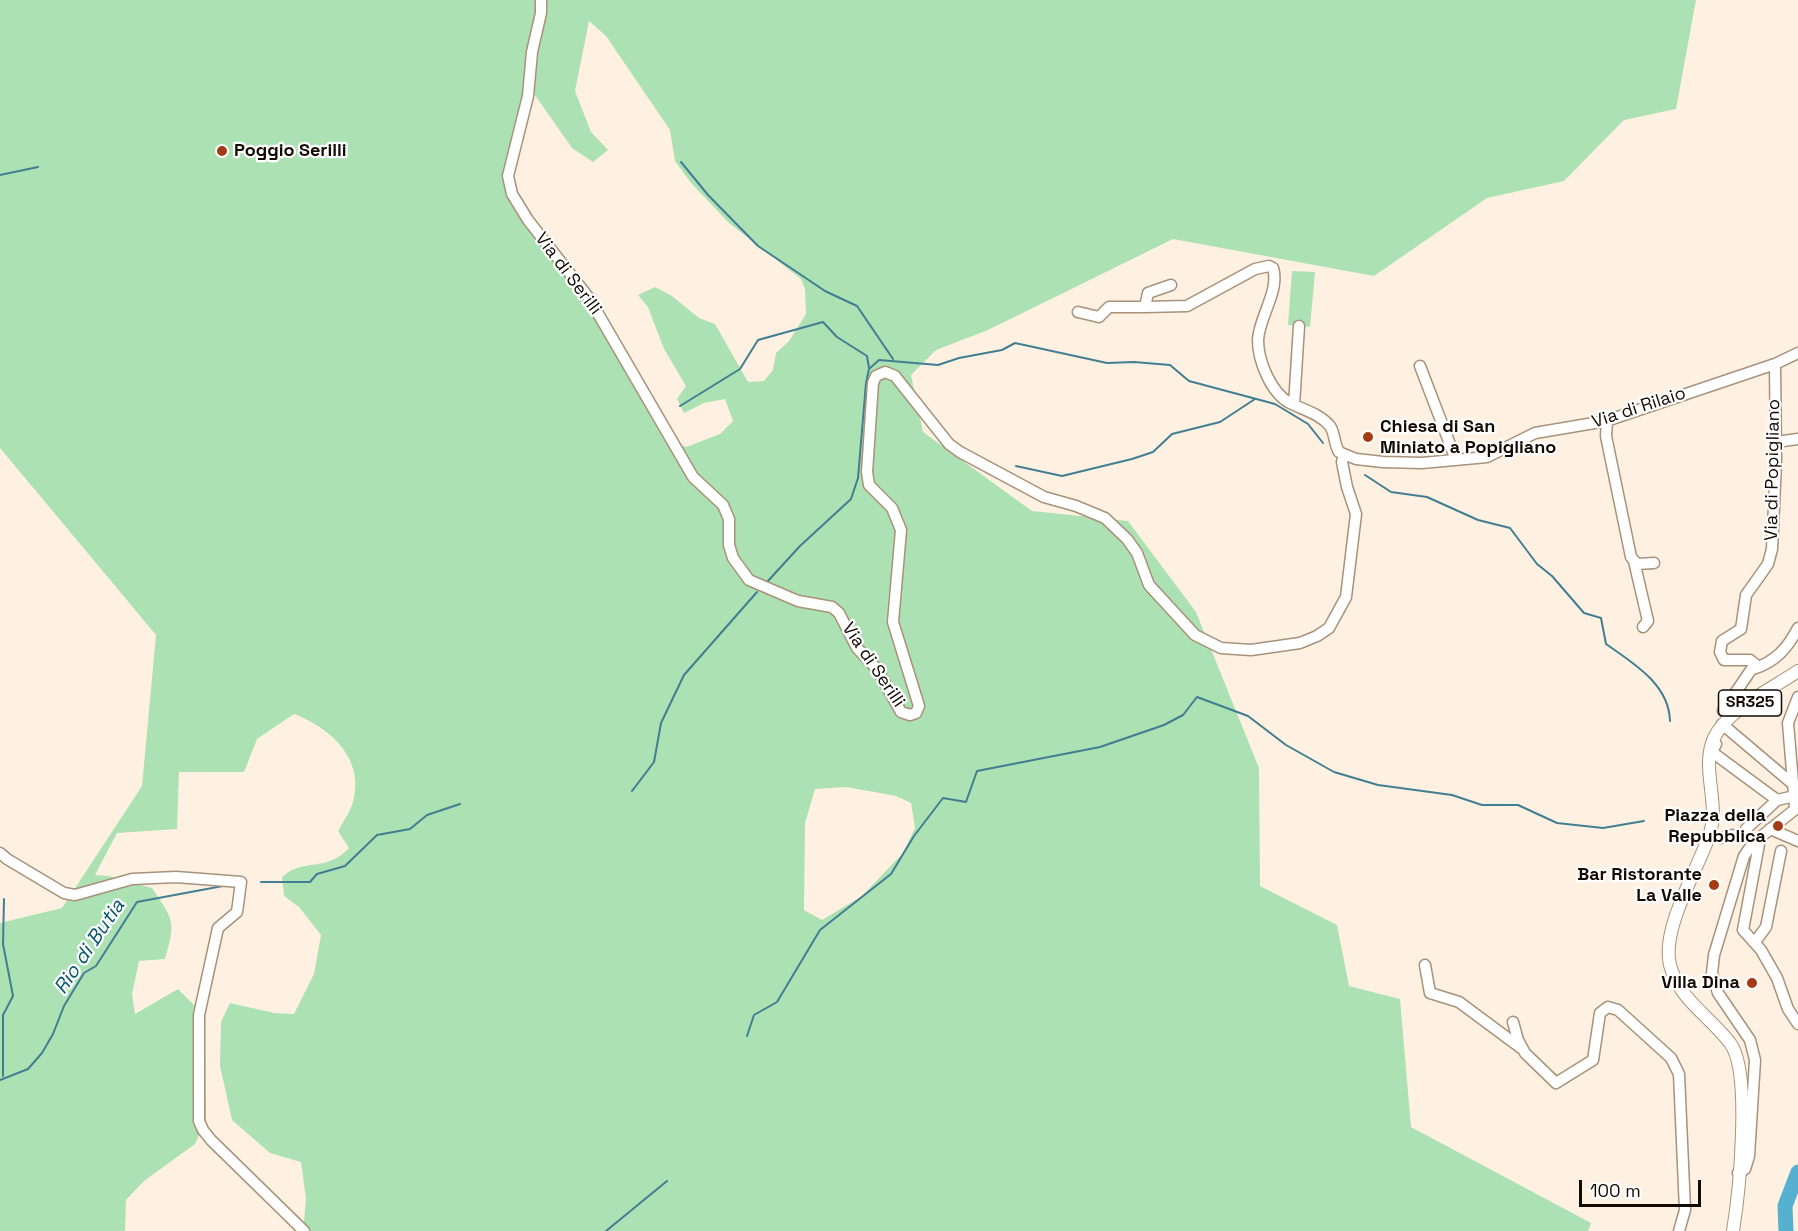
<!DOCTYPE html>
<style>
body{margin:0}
#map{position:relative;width:1798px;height:1231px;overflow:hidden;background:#fff1e1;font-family:"Space Grotesk",sans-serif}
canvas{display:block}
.scale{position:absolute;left:1579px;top:1180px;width:122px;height:27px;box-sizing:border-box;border:3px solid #120a03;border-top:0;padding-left:8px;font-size:18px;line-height:21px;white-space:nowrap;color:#120a03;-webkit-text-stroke:4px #fff;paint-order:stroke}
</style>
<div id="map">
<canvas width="1798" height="1231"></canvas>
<div class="scale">100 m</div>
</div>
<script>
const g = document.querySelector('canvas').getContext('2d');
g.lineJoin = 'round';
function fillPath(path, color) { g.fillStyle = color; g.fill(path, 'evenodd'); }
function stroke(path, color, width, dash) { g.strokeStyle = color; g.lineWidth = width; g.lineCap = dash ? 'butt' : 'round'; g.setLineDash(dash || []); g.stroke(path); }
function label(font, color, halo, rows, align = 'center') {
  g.font = font + ' "Space Grotesk",sans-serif'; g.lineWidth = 4.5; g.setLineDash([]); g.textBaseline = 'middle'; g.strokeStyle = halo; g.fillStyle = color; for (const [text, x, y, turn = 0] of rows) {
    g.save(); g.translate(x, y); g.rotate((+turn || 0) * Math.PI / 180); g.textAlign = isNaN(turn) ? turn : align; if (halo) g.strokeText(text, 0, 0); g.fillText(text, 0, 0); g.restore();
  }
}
const green = new Path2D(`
 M0 0H1696L1676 109 1624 120 1564 181 1487 198 1374 276 1173 239 988 330 936 350 911 375 923 432 1032 511 1128 521 1196 612 1259 768 1260 886 1337 925 1349 986 1400 999 1411 1127 1591 1223 1588 1231H303L306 1199 301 1162 270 1153 232 1120 220 1066 221 1022 230 1003 274 1013 294 1014 314 974 321 935 299 907 284 896 282 877C304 857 326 873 349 848L338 831C343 822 350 812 353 802 365 758 330 728 294 714L257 739 244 772H179L177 829 117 833 95 875 109 876 152 888C174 921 176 921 165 959L139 961 132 994 135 1014 178 989 205 1016 206 1119 195 1144 144 1181 126 1200 125 1231H0V923L62 908 142 786 156 635 0 448ZM589 21 606 36 670 130 675 161 691 183 729 223 801 279 805 289 806 314 789 341 776 353 773 370 764 381 748 382 715 324 699 318 672 296 655 287 638 295 648 307 664 349 686 386 677 399 684 413 704 403 725 399 733 421 720 434 686 447 677 443 608 321 596 294 585 290C572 272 517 203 515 187 512 156 526 121 532 91L572 148 593 162 608 150 591 132 575 91ZM846 787 896 796 911 803 915 828 903 853 862 896 822 920 804 910 805 823 815 789Z
 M1292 271 1315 272 1310 327 1288 325Z`);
const stream = new Path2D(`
 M681 162 708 195 758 246 825 291 857 306 893 359
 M0 175 38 167
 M680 406 740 369 758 340 823 322 837 337 867 356 869 368
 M1016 466 1062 476 1132 459 1153 452 1172 434 1220 422 1255 399
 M1365 475 1391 492 1427 497 1478 520 1510 528 1537 564 1552 576 1584 613 1601 618 1606 644C1633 663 1669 684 1670 721
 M767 582 800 546 851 499 858 478 866 383 869 369 879 360 938 365 959 358 1002 350 1015 343 1107 363 1134 362 1170 365 1189 381 1275 404 1308 424 1323 443
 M632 791 654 762 661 723 684 675 757 592
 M261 882H310L317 874 345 866 377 835 410 829 427 815 460 804
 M747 1036 754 1015 777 1002 820 930 891 874 914 836 943 798 966 802 977 771 1100 747 1164 725 1183 715 1197 697 1248 716 1286 745 1334 772 1378 785 1452 795 1482 805H1518L1557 823 1603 828 1644 821
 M3 1076V1015L13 996 3 944 4 899
 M0 1080 28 1069 42 1053 53 1034 64 1006 84 973 96 966 137 902 223 886
 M606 1231 667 1181`);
const river = new Path2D(`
 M1786 1231 1785 1206 1798 1172`);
const minor = new Path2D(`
 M541 0V13L532 52 528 96 508 176 512 194 528 220 589 298 693 477 723 505 729 519V545L733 558 749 580 798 601 832 607 839 613 857 648 877 669 901 712 910 715 916 713 919 706 893 622 901 530 892 508 869 485 867 472 873 383 876 376 885 372 895 376 949 444 960 452 1044 497 1076 506 1105 518 1127 539 1137 553 1149 585 1195 635 1221 648 1251 650 1300 643 1317 636 1329 628 1346 597 1356 514 1347 487 1342 462 1344 455
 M1171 285 1148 293 1145 307 1187 306 1255 269 1269 266 1273 268C1280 291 1259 317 1258 340 1258 361 1271 393 1290 403 1304 410 1320 414 1330 426 1335 433 1334 444 1339 452L1356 459 1383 462 1422 463 1487 457 1535 433 1606 421 1775 364 1798 353
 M1078 312 1099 317 1109 307H1145
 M1420 366 1456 460
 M1294 405 1299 326
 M1607 421 1606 436 1631 557 1637 564 1654 563
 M1776 442 1798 439
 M1634 561 1648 621 1643 627
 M1753 669C1775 662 1787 649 1798 628
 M1731 716 1723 711 1755 664 1750 660H1724L1720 652 1722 641 1741 629 1746 595 1768 564 1772 549 1776 462 1775 364
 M1722 724 1794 785
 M1716 744 1712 752 1777 800 1795 796
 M1795 807 1788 723 1798 697
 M1746 829 1777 800
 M1770 829 1798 841
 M1710 836 1720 838 1732 835
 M1760 839 1743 930 1761 950 1777 978 1788 1009 1798 1024
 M0 853 7 859 64 893 75 895 132 879 176 877 241 882 237 912 218 928 199 1015V1121L203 1130 211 1140 304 1231
 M1755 942 1766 927 1781 851
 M1425 965 1430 993 1459 1002 1521 1048
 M1513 1022 1518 1040 1525 1053 1556 1083 1593 1060 1600 1013 1608 1007 1618 1010 1671 1058 1679 1074 1685 1210 1679 1231
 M1738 1173 1745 1169 1749 1156 1755 1060 1750 1040 1718 993 1712 973 1714 955 1744 856 1753 843 1798 807`);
const major = new Path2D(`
 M1733 1231C1739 1194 1752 1071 1730 1043 1710 1016 1679 1000 1670 965 1661 929 1697 871 1709 836 1721 804 1700 769 1714 738 1727 710 1773 688 1798 671`);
const markers = [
 [222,151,6,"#a33c16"],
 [1368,437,6,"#a33c16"],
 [1778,826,6,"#a33c16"],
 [1714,885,6,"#a33c16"],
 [1752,983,6,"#a33c16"]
];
const shields = [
 [1750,703,63]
];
const shieldNames = [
 ["SR325",1750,703]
];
const poiNames = [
 ["Poggio Serilli",234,151,"left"],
 ["Chiesa di San",1380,427,"left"],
 ["Miniato a Popigliano",1380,448,"left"],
 ["Piazza della",1766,816],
 ["Repubblica",1766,837],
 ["Bar Ristorante",1702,875],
 ["La Valle",1702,896],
 ["Villa Dina",1740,983]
];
const streetNames = [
 ["Via di Serilli",568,274,53],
 ["Via di Rilaio",1639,408,-18],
 ["Via di Popigliano",1773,470,-89],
 ["Via di Serilli",873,665,56]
];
const waterNames = [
 ["Rio di Butia",90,947,-56]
];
fillPath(green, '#ace1b3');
stroke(stream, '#427e92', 2);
stroke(river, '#56b0d0', 15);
stroke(minor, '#a89279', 13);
stroke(major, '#a89279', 14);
stroke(minor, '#fff', 10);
stroke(major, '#fff', 12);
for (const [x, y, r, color] of markers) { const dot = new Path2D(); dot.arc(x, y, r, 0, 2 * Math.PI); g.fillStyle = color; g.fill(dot); stroke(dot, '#fff', 2); }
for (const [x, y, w] of shields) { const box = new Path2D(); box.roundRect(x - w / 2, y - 13, w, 26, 4.5); g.fillStyle = '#fff'; g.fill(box); stroke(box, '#120a03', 1.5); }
label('bold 16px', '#120a03', null, shieldNames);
label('bold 18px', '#120a03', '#fff', poiNames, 'right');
label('18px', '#120a03', '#fff', streetNames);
label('italic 20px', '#08566c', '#fff', waterNames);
</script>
